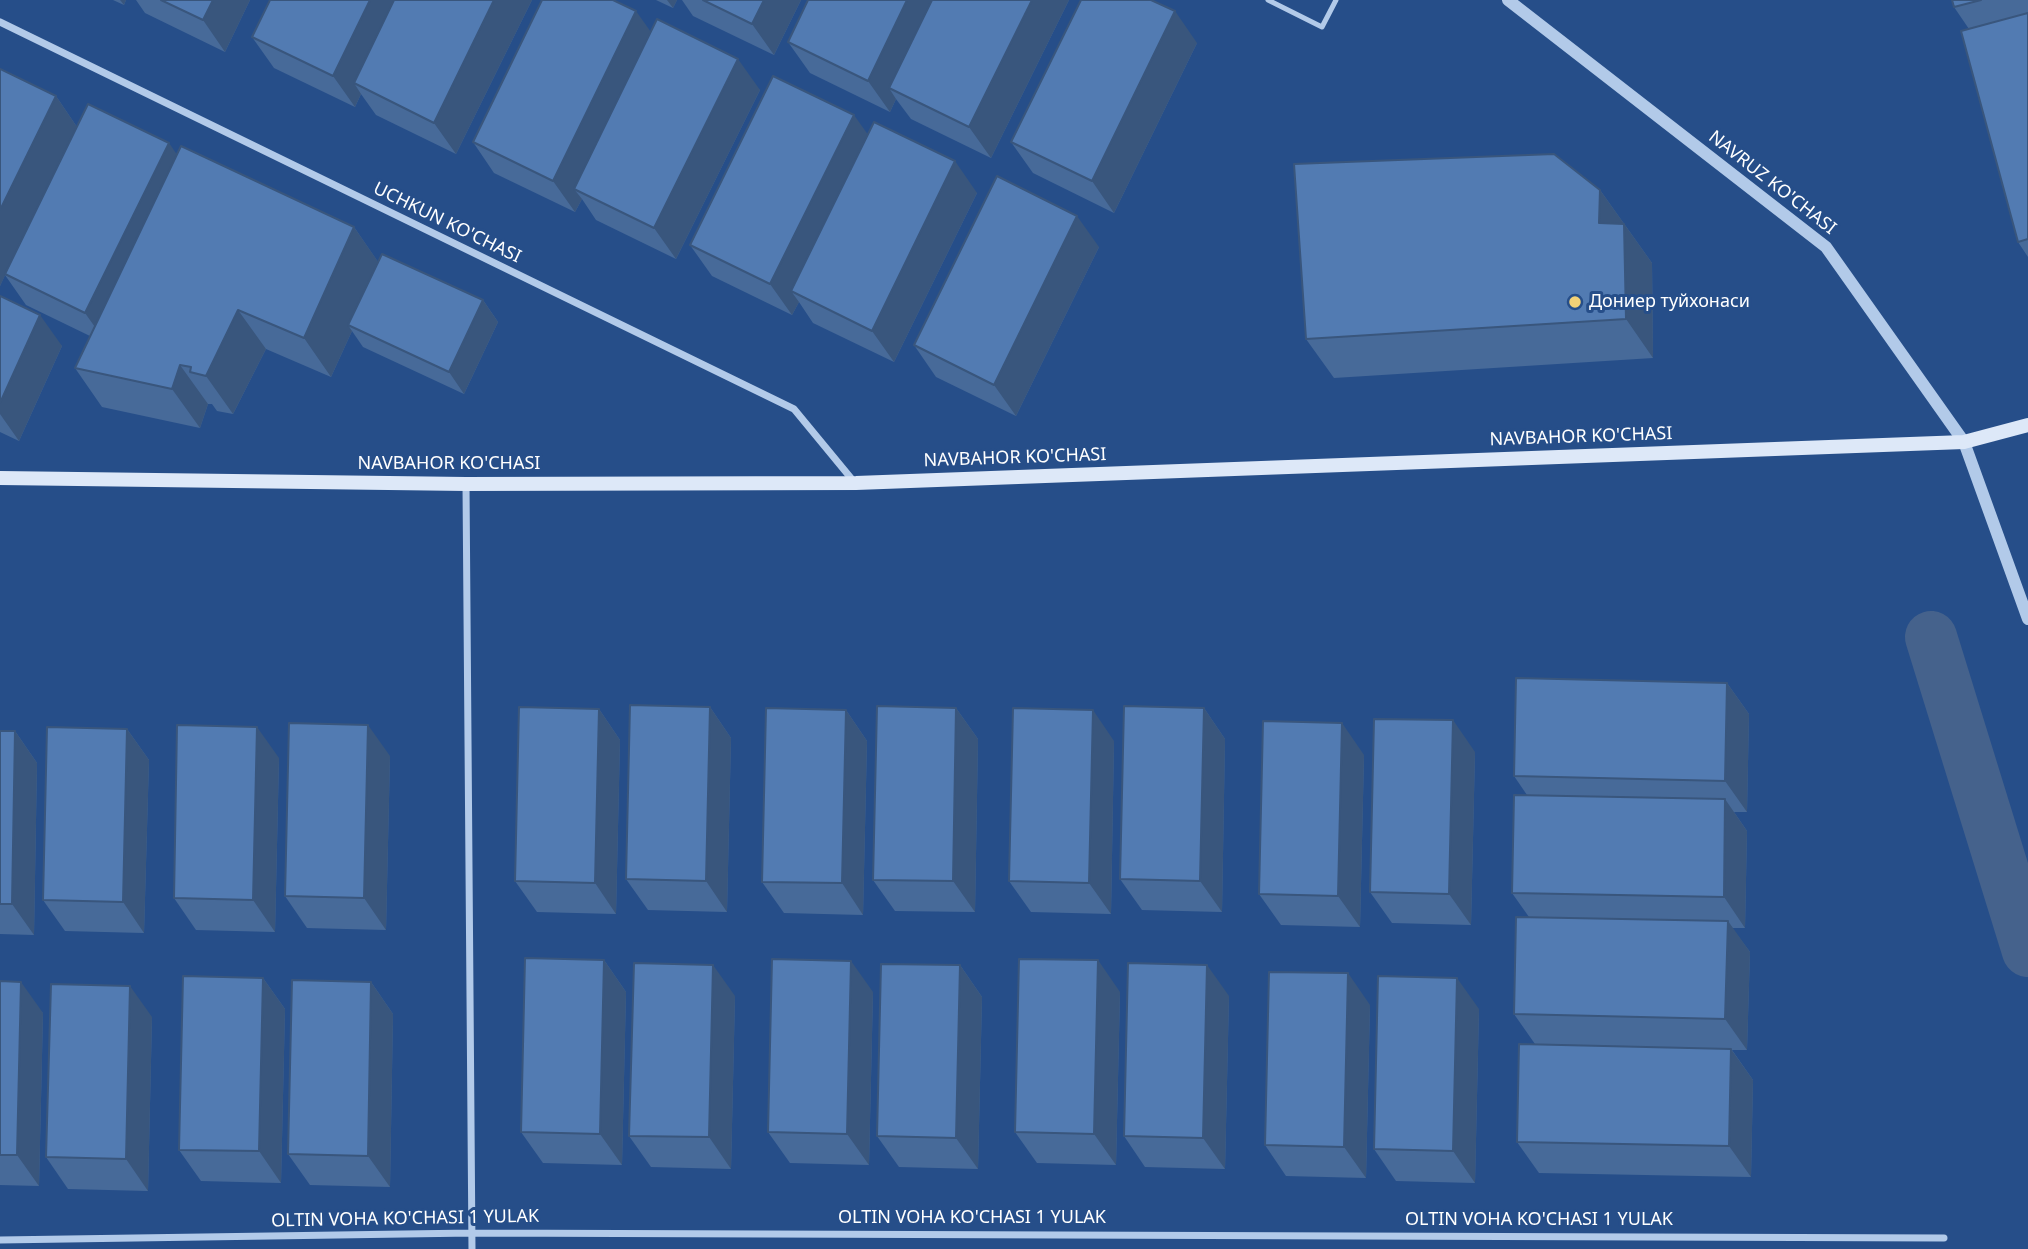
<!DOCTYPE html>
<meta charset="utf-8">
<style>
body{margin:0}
canvas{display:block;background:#264e89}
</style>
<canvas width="2028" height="1249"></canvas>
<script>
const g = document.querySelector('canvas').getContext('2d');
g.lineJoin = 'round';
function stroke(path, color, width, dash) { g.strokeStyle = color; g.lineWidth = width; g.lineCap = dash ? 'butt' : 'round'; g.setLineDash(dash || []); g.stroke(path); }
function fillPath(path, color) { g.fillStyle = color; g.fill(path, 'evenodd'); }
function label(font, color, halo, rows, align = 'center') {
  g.font = font + ' "Noto Sans",sans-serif'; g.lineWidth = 6; g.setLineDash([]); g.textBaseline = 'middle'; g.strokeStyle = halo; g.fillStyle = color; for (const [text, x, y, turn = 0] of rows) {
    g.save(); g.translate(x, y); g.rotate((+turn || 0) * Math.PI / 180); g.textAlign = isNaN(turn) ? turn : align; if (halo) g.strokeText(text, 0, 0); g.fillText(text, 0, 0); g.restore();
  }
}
const canal = new Path2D(`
 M1931 637 2028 951`);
const service = new Path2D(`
 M1268 0 1322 27 1336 0`);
const minor = new Path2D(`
 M0 22 794 409 855 483
 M466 485 472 1249
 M0 1240 472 1233 1944 1238`);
const tertiary = new Path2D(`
 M1508 0 1826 247 1964 442 2028 619`);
const secondary = new Path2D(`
 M0 478 466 484 856 483 1964 442 2028 425`);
const wall = new Path2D(`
 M113 0H126L124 5Z
 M136 0H250L225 52 145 13Z
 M270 0H532L456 154 376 115 361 94 355 107 274 68 252 37Z
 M656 0H677L673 8Z
 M682 0H801L774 55 693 16Z
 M808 0H1069L991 158 911 119 896 99 890 112 810 73 788 42Z
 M1952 0H2028V257L2018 242 1969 29 1954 7Z
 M651 32 760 90 676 259 596 220 582 199 575 212 494 173 473 142Z
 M1197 43 1114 213 1033 173 1011 142Z
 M0 69 56 96 77 127 177 154 354 227 378 262 483 300 498 322 464 394 363 347 352 331 331 377 266 349 233 414 217 411 212 404H208L200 428 102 407 75 368 90 336 26 305 5 275 0 286Z
 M868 135 977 193 894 362 813 323 799 302 792 315 712 276 690 245Z
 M1600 190 1652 263 1653 358 1334 378 1306 339Z
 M1099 247 1016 416 936 377 914 345Z
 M0 296 62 346 19 441 0 432Z
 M1727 683 1749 714 1747 812H1734L1747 831 1745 928H1732L1750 952 1747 1050H1732L1753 1080 1751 1177 1539 1173 1517 1142 1535 1044 1514 1014 1529 917 1512 893 1527 795 1514 776Z
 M710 707 731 738 727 912 648 910 626 879Z
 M956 708 978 739 975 912 895 911 873 880Z
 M1204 708 1225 739 1222 912 1142 910 1120 879Z
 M599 709 620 740 616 914 537 912 515 881Z
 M846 710 867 741 863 915 784 913 762 882Z
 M127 729 149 760 144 933 65 931 43 900Z
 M0 731H15L37 763 34 935 0 934Z
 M1114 741 1111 914 1031 912 1009 881Z
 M1475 752 1471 925 1392 923 1370 892Z
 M1364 755 1360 927 1281 925 1259 894Z
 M390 756 386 930 307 928 285 896Z
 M279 758 275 932 196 930 174 898Z
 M604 960 626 992 622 1165 543 1163 521 1132Z
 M960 965 982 997 978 1169 899 1167 877 1136Z
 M263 978 285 1009 281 1183 201 1181 179 1150Z
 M0 981 43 1013 39 1186 0 1185Z
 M371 982 393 1014 390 1187 310 1185 288 1154Z
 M873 992 869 1165 790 1163 768 1132Z
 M1120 992 1116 1165 1037 1163 1015 1132Z
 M735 996 731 1169 651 1167 629 1136Z
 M1229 996 1225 1169 1145 1167 1124 1136Z
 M1370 1005 1366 1178 1286 1176 1265 1145Z
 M1479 1009 1475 1183 1396 1181 1374 1149Z
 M152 1017 148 1191 68 1189 46 1157Z`);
const shadedWall = new Path2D(`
 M120 0H126L124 5Z
 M213 0H250L225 52 203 20Z
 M370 0H407L354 83 361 94 355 107 333 76Z
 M494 0H532L456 154 434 123Z
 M667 0H677L673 8Z
 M764 0H801L774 55 752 24Z
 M907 0H945L889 88 896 99 890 112 868 81Z
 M1032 0H1069L991 158 969 127Z
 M636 11 658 42 574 189 582 199 575 212 553 181Z
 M1175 11 1197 43 1114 213 1092 181Z
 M738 59 760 90 676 259 654 228Z
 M56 96 77 127 0 286V210Z
 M854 115 876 146 791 291 799 302 792 315 770 284Z
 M169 143 191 175 107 344 85 313Z
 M955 161 977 193 894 362 872 331Z
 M1600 190 1652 263 1653 358 1626 319 1599 223Z
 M1077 216 1099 247 1016 416 994 385Z
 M354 227 381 266 348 325 352 331 331 377 304 338Z
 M483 300 498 322 464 394 449 372Z
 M238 310 266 349 233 414 206 376Z
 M40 315 62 346 19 441 0 414V403Z
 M180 365 208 404 200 428 172 389Z
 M1727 683 1749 714 1747 812 1725 781Z
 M710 707 731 738 727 912 706 881Z
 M956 708 978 739 975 912 953 881Z
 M1204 708 1225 739 1222 912 1200 881Z
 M599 709 620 740 616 914 595 883Z
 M846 710 867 741 863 915 842 883Z
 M1093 710 1114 741 1111 914 1089 883Z
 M1453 720 1475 752 1471 925 1449 894Z
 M1342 723 1364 755 1360 927 1338 896Z
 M368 725 390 756 386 930 364 898Z
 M257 727 279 758 275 932 253 900Z
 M127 729 149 760 144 933 123 902Z
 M15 731 37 763 34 935 12 904Z
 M1725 799 1747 831 1745 928 1724 897Z
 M1728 921 1750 952 1747 1050 1725 1019Z
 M604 960 626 992 622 1165 600 1134Z
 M1098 960 1120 992 1116 1165 1094 1134Z
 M851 961 873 992 869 1165 847 1134Z
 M713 965 735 996 731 1169 709 1137Z
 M960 965 982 997 978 1169 956 1138Z
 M1207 965 1229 996 1225 1169 1203 1138Z
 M1348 973 1370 1005 1366 1178 1344 1147Z
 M263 978 285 1009 281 1183 259 1151Z
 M1457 978 1479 1009 1475 1183 1453 1151Z
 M21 982 43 1013 39 1186 17 1155Z
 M371 982 393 1014 390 1187 368 1156Z
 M130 986 152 1017 148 1191 126 1159Z
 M1731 1049 1753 1080 1751 1177 1729 1146Z`);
const building = new Path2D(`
 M161 0H213L203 20Z
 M270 0H370L333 76 252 37Z
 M394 0H494L434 123 354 83Z
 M542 0H613L636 11 553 181 473 142Z
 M703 0H764L752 24Z
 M808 0H907L868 81 788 42Z
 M932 0H1032L969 127 889 88Z
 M1081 0H1151L1175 11 1092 181 1011 142Z
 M1952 0H1981L1954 7Z
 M2028 13V239L2018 242 1961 31Z
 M657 19 738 59 654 228 574 189Z
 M0 69 56 96 0 210Z
 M773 76 854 115 770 284 690 245Z
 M88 104 169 143 85 313 5 274Z
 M874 122 955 161 872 331 791 291Z
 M181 146 354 227 304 338 238 310 206 376 190 372 191 367 180 365 172 389 75 368Z
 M1554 154 1600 190 1599 223 1624 224 1626 319 1306 339 1294 164Z
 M997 176 1077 216 994 385 914 345Z
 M382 254 483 300 449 372 348 325Z
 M0 296 40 315 0 403Z
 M1516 678 1727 683 1725 781 1514 776Z
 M630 705 710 707 706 881 626 879Z
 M877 706 956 708 953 881 873 880Z
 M1124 706 1204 708 1200 881 1120 879Z
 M519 707 599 709 595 883 515 881Z
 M766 708 846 710 842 883 762 882Z
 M1013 708 1093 710 1089 883 1009 881Z
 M1374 719 1453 720 1449 894 1370 892Z
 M1263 721 1342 723 1338 896 1259 894Z
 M289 723 368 725 364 898 285 896Z
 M177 725 257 727 253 900 174 898Z
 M47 727 127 729 123 902 43 900Z
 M0 731H15L12 904H0Z
 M1514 795 1725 799 1724 897 1512 893Z
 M1516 917 1728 921 1725 1019 1514 1014Z
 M525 958 604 960 600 1134 521 1132Z
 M772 959 851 961 847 1134 768 1132Z
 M1019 959 1098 960 1094 1134 1015 1132Z
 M634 963 713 965 709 1137 629 1136Z
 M1128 963 1207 965 1203 1138 1124 1136Z
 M881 964 960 965 956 1138 877 1136Z
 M1269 972 1348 973 1344 1147 1265 1145Z
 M183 976 263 978 259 1151 179 1150Z
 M1378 976 1457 978 1453 1151 1374 1149Z
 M292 980 371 982 368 1156 288 1154Z
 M0 981 21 982 17 1155H0Z
 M51 984 130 986 126 1159 46 1157Z
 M1519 1044 1731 1049 1729 1146 1517 1142Z`);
const markers = [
 [1575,302,7,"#f3d277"]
];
const streetNames = [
 ["NAVRUZ KO'CHASI",1772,183,38],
 ["UCHKUN KO'CHASI",447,223,26],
 ["NAVBAHOR KO'CHASI",1581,437,-2],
 ["NAVBAHOR KO'CHASI",1015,458,-2],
 ["NAVBAHOR KO'CHASI",449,464],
 ["OLTIN VOHA KO'CHASI 1 YULAK",972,1218],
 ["OLTIN VOHA KO'CHASI 1 YULAK",405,1219,-1],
 ["OLTIN VOHA KO'CHASI 1 YULAK",1539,1220]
];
const poiNames = [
 ["Дониер туйхонаси",1589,302]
];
stroke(canal, '#45628c', 52);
stroke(service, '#b2cae9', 5);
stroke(minor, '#b2cae9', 7);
stroke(tertiary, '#b2cae9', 12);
stroke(secondary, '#dde8f8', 14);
fillPath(wall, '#476a99');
fillPath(shadedWall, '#39567d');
fillPath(building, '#527bb2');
stroke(building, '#39567d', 2);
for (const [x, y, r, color] of markers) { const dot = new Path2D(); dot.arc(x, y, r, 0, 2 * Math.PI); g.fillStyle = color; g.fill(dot); stroke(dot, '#264e89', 2.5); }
label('18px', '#fff', '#264e89', streetNames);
label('18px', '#fff', '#264e89', poiNames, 'left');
</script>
